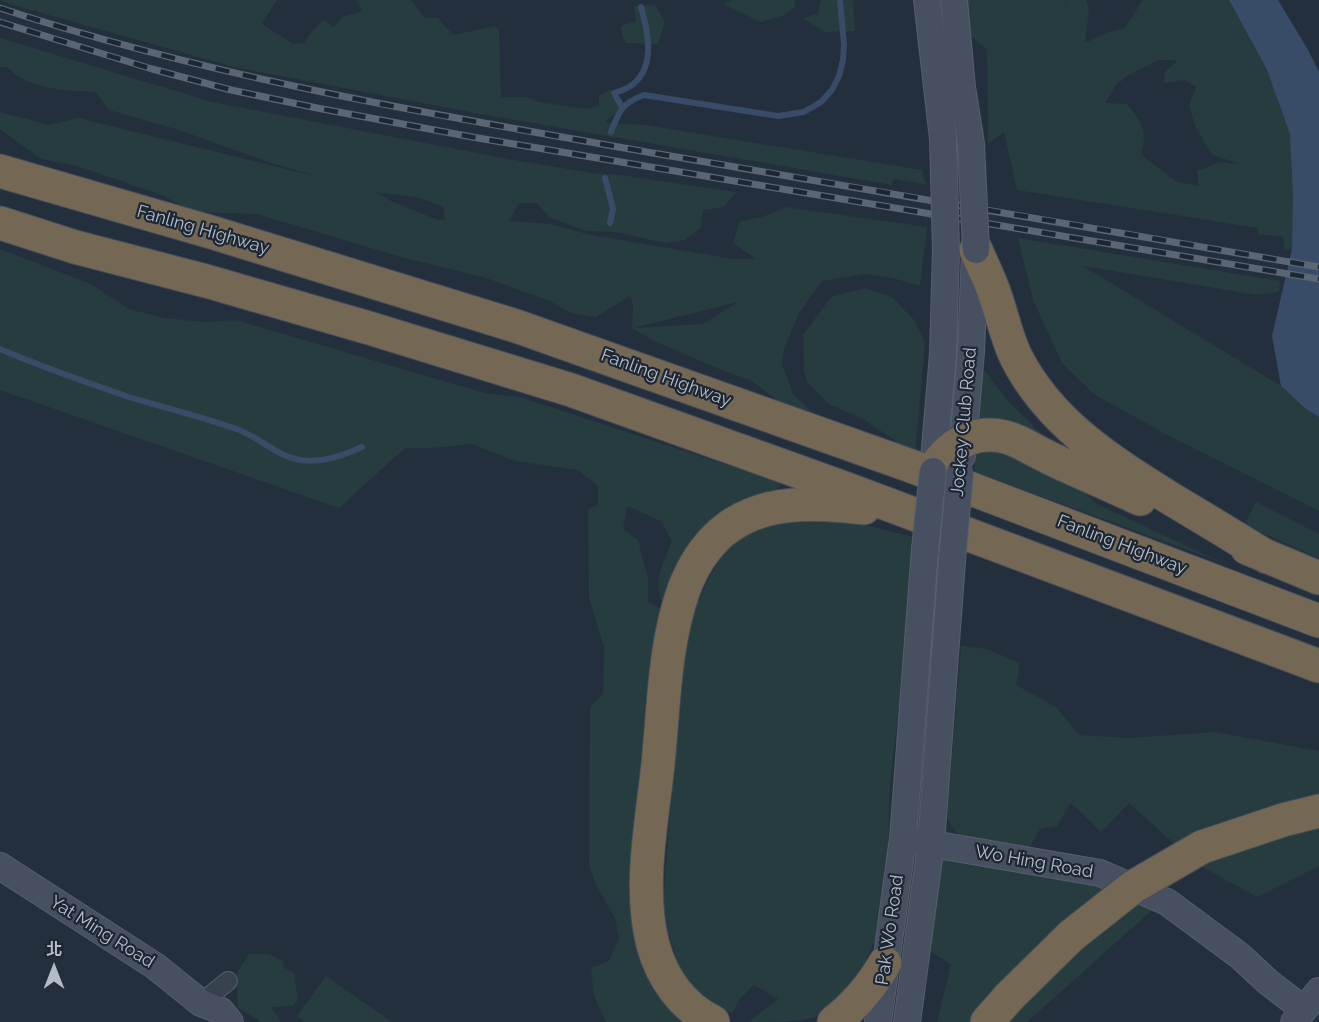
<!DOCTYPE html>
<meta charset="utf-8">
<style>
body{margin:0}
#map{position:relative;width:1319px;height:1022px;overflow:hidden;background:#242f3e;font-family:Raleway,"Noto Sans TC",sans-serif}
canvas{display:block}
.north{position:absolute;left:24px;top:938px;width:60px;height:60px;-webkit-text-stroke:4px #1d2633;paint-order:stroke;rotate:0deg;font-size:16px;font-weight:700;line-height:24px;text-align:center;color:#b4bcc9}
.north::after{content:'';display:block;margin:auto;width:21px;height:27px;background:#b4bcc9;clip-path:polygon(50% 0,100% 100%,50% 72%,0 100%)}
</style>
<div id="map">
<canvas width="1319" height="1022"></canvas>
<div class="north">北</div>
</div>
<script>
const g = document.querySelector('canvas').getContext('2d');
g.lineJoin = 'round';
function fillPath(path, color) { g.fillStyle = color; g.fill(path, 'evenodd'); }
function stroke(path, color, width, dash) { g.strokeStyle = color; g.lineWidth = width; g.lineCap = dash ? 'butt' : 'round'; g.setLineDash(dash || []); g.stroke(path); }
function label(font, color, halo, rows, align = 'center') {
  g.font = font + ' Raleway,sans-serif'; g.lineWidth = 4.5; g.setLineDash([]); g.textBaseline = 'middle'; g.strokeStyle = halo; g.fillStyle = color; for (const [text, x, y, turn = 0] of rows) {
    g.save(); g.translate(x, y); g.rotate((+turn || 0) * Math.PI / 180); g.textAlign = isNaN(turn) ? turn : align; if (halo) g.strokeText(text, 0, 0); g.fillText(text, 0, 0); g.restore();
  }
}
const green = new Path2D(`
 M0 0H277L262 24 293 44 304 43 312 31 324 20 334 27 342 17 362 12 358 2 355 0H411L424 17 438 18 453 35 495 26 499 29 501 97H526L539 102 589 109 599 105V96L610 89 622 107 605 122 645 125 922 170 923 177 928 185 894 179 892 185 480 114 234 67 6 3Z
 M734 0H794L796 6 785 15 761 22 723 4Z
 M821 0H853L855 31 825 32 803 18 818 13Z
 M956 0H1067L1065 7 1068 0H1086L1089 8 1085 43 1108 32 1124 29 1143 0H1229C1251 43 1280 86 1290 134 1297 171 1293 212 1292 249L1285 250 1283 237 1258 234V228L1017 190 1004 132 988 144 987 49 962 29ZM1159 60H1178L1165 72 1164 83 1185 80 1196 87 1189 105 1195 126 1212 155 1240 164 1220 162 1197 171 1199 186 1177 182 1141 155C1148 130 1142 123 1127 104L1105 103 1116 85 1130 74Z
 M655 5 665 22 658 44 626 43 622 35 621 26 636 21 634 6Z
 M0 38 212 102 508 159 592 173 620 175 736 192 724 207 703 210 700 228 685 240 665 243 616 232 586 231 549 217 537 203H519L509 221 550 224 591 235 733 259H756L733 243 740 221 762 217 786 207 927 227 920 286 893 278 865 274 822 281 799 313 784 349 782 364 793 394 812 412 784 405 750 380 719 369 654 341 632 328 633 304 630 296 596 317 571 313 550 301 486 278 401 257 257 214 193 212 162 195 77 166 41 159 0 129V112L49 125 78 118 323 178 271 163 179 130 109 110 96 92C64 90 31 91 7 67H0ZM375 192 416 197 443 206 445 220H438L391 201ZM738 302 703 324 636 328 637 327Z
 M1018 238 1280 281 1279 292 1256 295 1083 266 1281 386 1306 409 1319 417V511L1173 438 1095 395 1062 363 1033 300Z
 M0 249 91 284 129 309 164 318 205 322 236 320 484 393 520 397 782 483 665 608C652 583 662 566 672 541L661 521 627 506 623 529 638 540 648 579V602L661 609 663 620 636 894 688 1022H606L594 996 591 968 609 961 619 937 615 918 596 885 589 865 590 708 603 693 604 647 589 598 588 510 598 504V486L578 470 515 461 472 444 431 448H405L339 508 0 390Z
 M865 288 892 297 915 321 925 343 915 454 863 419 829 404 807 382 804 369 803 335 831 297Z
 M981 366 1007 400 1047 439 1006 419 976 418Z
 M975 446 1051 463 1097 504 1223 563 975 472Z
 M1256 502 1319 534V558L1244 525Z
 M806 511 914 537C912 569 911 601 908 632 903 685 894 737 890 790 887 837 891 885 878 930 871 957 842 1004 816 1017 799 1022 772 1022 753 1022L749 1021 778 999 754 985 739 1000 732 1014C718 1005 705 997 693 986 673 964 668 930 663 902L682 662 692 614 710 576 727 547 753 525Z
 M961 646 987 649 1020 663 1016 685 1056 707 1079 735 1129 738 1215 732 1319 751V866L1257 897 1197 864 1129 803 1101 832 1071 803 1057 826 1040 829 1025 856 1158 905 1027 1022H937L951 965 885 920 892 871 923 874 940 852 963 843 947 818Z
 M249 954H269L284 962 283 967 294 973 298 1000 293 1006 271 1007 281 1022H262L238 1008 237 973Z
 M326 976 392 1022H305L297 1016Z`);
const water = new Path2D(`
 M1229 0H1278L1308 50 1319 72V417L1306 409 1281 386 1272 336 1292 249 1293 194 1290 134 1267 70Z`);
const stream = new Path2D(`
 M622 107 614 93C620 91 627 89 632 85 656 67 648 31 641 7
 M611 132C619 111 622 103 644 95L778 116 804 112 821 102 832 90 839 76 843 60 844 45 840 0
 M605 178 613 209 610 223
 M0 349C42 367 85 382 129 397 165 408 203 417 239 430 260 438 277 456 300 460 323 463 342 456 362 447`);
const street = new Path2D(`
 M201 1003 228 981`);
const secondary = new Path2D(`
 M927 0 943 139
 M954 0 962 87 971 144
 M962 456 971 352 975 253
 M933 471 943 354 946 250
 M915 841 1100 873 1167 902 1240 956 1268 982 1303 1009
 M0 866 155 966 201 1003 221 1011 230 1022
 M878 1022 903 838 925 549
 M907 1022 931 844 952 561
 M1294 1022 1319 991`);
const highway = new Path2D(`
 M0 171 214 233 516 326 911 466 1319 621
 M0 223 75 247 206 281 369 328 571 390 847 489 1319 666
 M976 250C982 264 989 278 994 292 1002 314 1006 336 1016 357 1050 424 1112 462 1173 500 1205 519 1236 538 1267 557
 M933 471C951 439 984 426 1019 442 1031 448 1043 455 1056 461 1084 474 1112 486 1140 499
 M1247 548 1319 578
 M1202 847 1283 820 1319 811
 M713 1022C682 1006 662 978 653 945 638 887 652 823 658 764 664 706 664 645 684 589 692 568 704 548 721 533 762 498 814 503 864 508
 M834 1022C856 1005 871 987 885 963
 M987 1022 1009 997 1071 936`);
const rail = new Path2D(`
 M0 8C216 79 436 115 659 154 879 191 1099 229 1319 267
 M0 22 152 69 231 90 317 108 472 137 1319 279`);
const secondaryBridge = new Path2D(`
 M943 139 946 250
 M971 144 976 250
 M925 549 933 471
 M952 561 960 472`);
const highwayBridge = new Path2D(`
 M1071 936 1133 887 1202 847`);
const streetNames = [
 ["Fanling Highway",203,230,16],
 ["Fanling Highway",666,378,20],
 ["Jockey Club Road",964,422,-85],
 ["Fanling Highway",1122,545,21],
 ["Wo Hing Road",1034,862,10],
 ["Pak Wo Road",890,930,-82],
 ["Yat Ming Road",102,932,32]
];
fillPath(green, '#263c3f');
fillPath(water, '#394c67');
stroke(stream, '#394c67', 6);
stroke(street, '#565f6c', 20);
stroke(secondary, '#565f6c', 28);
stroke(highway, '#434c59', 35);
stroke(street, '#38414e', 18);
stroke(secondary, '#465061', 26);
stroke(highway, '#746855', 33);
stroke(rail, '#5a6575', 7);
stroke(rail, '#1d2633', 4.5, [14]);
stroke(secondaryBridge, '#565f6c', 28, []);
stroke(highwayBridge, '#434c59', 35, []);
stroke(secondaryBridge, '#465061', 26);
stroke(highwayBridge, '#746855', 33);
label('18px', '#b4bcc9', '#1d2633', streetNames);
</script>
